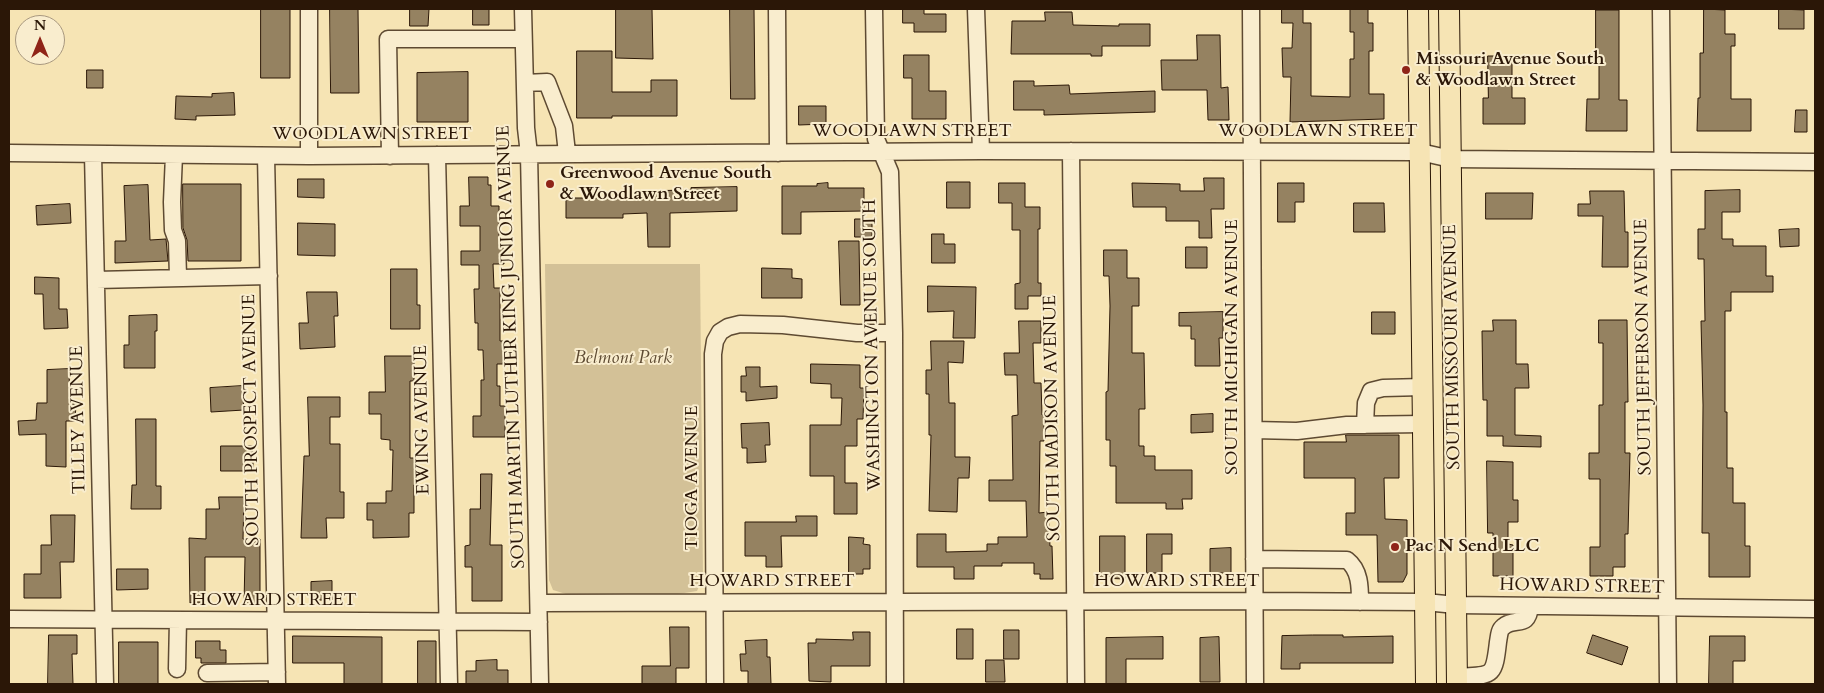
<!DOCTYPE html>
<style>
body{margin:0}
#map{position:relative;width:1824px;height:693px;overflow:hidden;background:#f6e4b4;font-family:Cardo,serif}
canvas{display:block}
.frame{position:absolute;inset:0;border:10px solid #2b1707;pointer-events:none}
.north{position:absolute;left:15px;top:15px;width:50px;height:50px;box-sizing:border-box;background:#f9edce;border:1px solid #a7977e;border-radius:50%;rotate:0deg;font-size:14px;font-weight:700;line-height:20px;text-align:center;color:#2b1707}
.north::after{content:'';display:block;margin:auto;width:18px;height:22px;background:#8f2418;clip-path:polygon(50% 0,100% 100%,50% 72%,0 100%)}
</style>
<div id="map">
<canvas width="1824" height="693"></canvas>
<div class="frame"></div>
<div class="north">N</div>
</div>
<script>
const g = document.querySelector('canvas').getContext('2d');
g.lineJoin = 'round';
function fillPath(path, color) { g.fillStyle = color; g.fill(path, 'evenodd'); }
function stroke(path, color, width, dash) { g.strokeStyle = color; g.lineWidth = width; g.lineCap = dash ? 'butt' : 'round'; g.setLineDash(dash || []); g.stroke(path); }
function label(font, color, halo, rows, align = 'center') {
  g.font = font + ' Cardo,serif'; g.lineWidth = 4; g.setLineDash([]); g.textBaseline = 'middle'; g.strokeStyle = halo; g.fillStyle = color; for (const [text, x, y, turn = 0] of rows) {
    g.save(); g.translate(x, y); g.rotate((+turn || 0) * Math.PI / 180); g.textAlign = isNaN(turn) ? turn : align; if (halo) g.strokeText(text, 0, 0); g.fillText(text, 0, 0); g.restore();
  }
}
const green = new Path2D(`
 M545 264H700L703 577 697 591 678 594H566L553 590 549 580Z`);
const building = new Path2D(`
 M261 9H290V78H261Z
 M330 9H358L359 93H331Z
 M410 9H429L428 26H410Z
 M473 9H489V25H473Z
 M616 9H652L653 59 616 58Z
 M730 9H754L755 99H731Z
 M903 9H924V14H946V32H914V23H903Z
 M1282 9H1303V23H1311V96L1350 97V59H1354V32H1350V9H1368V23H1373V51H1369V94H1384V119L1290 122 1291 77H1283L1282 48H1292L1293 23H1282Z
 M1704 9 1725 10V34H1735V46H1731V99H1751V131H1697L1698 98H1700V53H1703Z
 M1779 9 1804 10V29H1779Z
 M1596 10H1619V100H1627V131H1586L1587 99H1599V65H1596Z
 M1045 12H1072L1073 25 1119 26V24H1150V46H1102V56H1091V54H1011L1012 21H1045Z
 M1197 35H1220L1221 88 1228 87 1229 120H1208L1207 90H1162L1161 60H1197Z
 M577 51H612V92H651V80H677V116H612V118H577Z
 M904 55H929V91H946V119H912V78H904Z
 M1488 56H1512V98H1525V124H1483V98H1488Z
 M87 70H103V88H87Z
 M468 72V122H417V73Z
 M1014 81H1034V86L1069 85 1070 94 1155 91V112L1044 115V110H1014Z
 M234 93 235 115 196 116V120L175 119 176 96 212 97V94Z
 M799 106H826V124L799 125Z
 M1796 110H1807V132H1795Z
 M469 177H488V185H491V206H499V246H503L504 264H493L494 288H500V341H503V364H497V386H500V406H505V437H473V416H481V380H484L483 350H478V323H475L474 289H479V265H461V251H480V226H460V206H469Z
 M1204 178H1224V209H1211L1212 238H1199V221H1166V207H1133L1132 183 1180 184V191H1204Z
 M298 179H324V198L298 197Z
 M947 182H970V208H947Z
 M828 183V188H864V211L801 212V234H782V186H817V184Z
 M999 183H1025V207H1040V229H1038V283H1041V296H1028V309H1015V284L1020 283V230H1012V203H999Z
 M1278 183H1304V202H1295V222H1278Z
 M183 184H241V261H188L187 240 183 228Z
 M148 185 150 240 166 239 168 261 115 263V241H126L124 186Z
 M737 187V211L670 213V247H648L647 213 623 214V218H566V198H636V191L691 190V188Z
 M1740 190V212H1722V239H1733V246H1766V276H1773V292H1731V311H1725V412H1727V468H1733V503H1745V546H1750V577H1709V533H1702L1703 405 1701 321H1705L1704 259H1698V229H1705V191Z
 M1590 191H1624L1625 232H1628V267H1602L1603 216H1578V204H1590Z
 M1486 193H1533L1532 219H1486Z
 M1354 203H1384L1385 232H1354Z
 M70 204 71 223 37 225 36 206Z
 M855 219H872V237H855Z
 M298 223 335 224V256L298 255Z
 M1799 229V246L1780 247 1779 230Z
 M932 234H944V244H955V263H932Z
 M839 241H859L860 305H841Z
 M1186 247H1207V268H1186Z
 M1104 250H1127V278H1139V306H1132V353H1144L1145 409H1139V446H1144V456H1155V470H1192V499H1182L1183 509H1166V503H1116V466H1110V440H1106V392L1108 391 1110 306 1109 276H1104Z
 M762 268 792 269V278L802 279V298H762Z
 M391 269H417V305H420V329H391Z
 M35 277 59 278V309H67L68 328 44 329 43 294H35Z
 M928 286 976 287 975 338H953L954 311 928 312Z
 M307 292H337L338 316H334L335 347 300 349 299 323H308Z
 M1223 312V338H1219L1220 366H1195V339H1191V326H1179V313Z
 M1372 312H1395V334H1372Z
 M157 315V331H155V368H124V345H129V316Z
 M1493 320H1516V364H1528L1529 388H1515V435L1541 436V447L1503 446V436H1487V400H1483L1482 331H1493Z
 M1599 320H1627L1628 402H1625V453H1630L1628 534H1625V567H1613V576H1590V547H1600V479H1589V453H1599V405H1603V343H1599Z
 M1019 321H1041V343H1033L1034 383H1041L1042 415H1044V441H1040L1039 513 1048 512 1050 546H1052L1053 579H1040V574H1034V563H1002V566H974V579H954V567H917V534H946V552L987 551V544H998V537H1027L1026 501H989V480H1013L1012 416 1018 415 1017 375H1005L1004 353H1019Z
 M931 341H964L963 363 948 362 949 403H955V457H970L969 478H958L957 512 929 511 931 435H929V394H926V370H931Z
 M385 356H414V381H410V458H416L415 485H414V513H409V537L373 538V520H367V503H386V491H392L393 450H390V440L381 439V414H369V392H385Z
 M811 364 860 365V388H864L863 419H857V446H845V483H857V514H834V476H810V425H841L842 398H831V384L811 383Z
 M746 367H760V387L777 386V398L746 401V392H741V376H746Z
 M69 369 70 404H76L75 421H66V467L46 466V434L19 435 18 421 36 420 37 403H47V370Z
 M242 386 244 410 211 412 210 388Z
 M308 397H340V417H330V444H340V492H344V518H326L327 538H301L304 456H309Z
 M1213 414V432L1191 433V415Z
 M136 419H156V486H161V509H131L132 485H136Z
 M769 423 770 445H765L766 462 747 463V448H742L741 424Z
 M1346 435H1399V478H1384L1385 519 1407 520V574L1403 582H1378L1377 535H1346V513H1355V478H1304V442H1346Z
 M221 446H253V471H221Z
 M1487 461 1513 462V500H1518V522H1508V544L1513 545V576H1493V533H1488Z
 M481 474H492L490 545H502V601H472V567H465V546L470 545V509H480Z
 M219 497H244L243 539H260V604H244L245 557H205V603H190L189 538 206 539V509H219Z
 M51 515H75L74 562H60L61 598H24V574H41V545H51Z
 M796 516H817V536H781L782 567H766V556H745V522H796Z
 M1147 534H1172V554H1162V573H1147Z
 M1100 536H1125V579L1100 578Z
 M849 537 864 538 863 544 870 545V569H863V574H849Z
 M1231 548V573H1210V549Z
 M117 569H148V589L117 590Z
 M332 581V600H311V582Z
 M670 627H689V668H676V684H642V666H670Z
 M957 629H973V659H957Z
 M1004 630H1019V659H1004Z
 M853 632H870V666H831V682L809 681 808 643H816V639L853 640Z
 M49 635H77V654H72L73 684H48Z
 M1313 635H1343V637L1393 636V663H1300V669H1281L1282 636Z
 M1593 635 1628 647 1622 665 1587 653Z
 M293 636 382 637V684H344V663H293Z
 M1710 636H1745V661H1733V684H1709Z
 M1163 637V659H1126V684H1106V638Z
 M1219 637 1220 682H1200V638Z
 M767 640V657H770L771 684H748V671H741L740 654H746L745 641Z
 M196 641H220V650H226V663H201V658H196Z
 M418 641H436V684H418Z
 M119 642H158V684H119Z
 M497 660V670H508V684H466V671H476V661Z
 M986 660H1004L1005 682H986Z`);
const minor = new Path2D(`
 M309 9V156
 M523 9 526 128 529 154 540 684
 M777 9 778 153
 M874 9 876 139 890 172 894 333 895 684
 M976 9 981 151
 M1251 9 1255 684
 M1661 9 1668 684
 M525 83 547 82 564 126 567 153
 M1071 151 1076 684
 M9 153 309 156 981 151 1420 152 1451 159 1815 162
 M93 154 105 684
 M174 155 172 202 173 230 177 241 178 277
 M437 155 449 684
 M266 156 277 684
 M390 156 388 39H523
 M96 280 269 276
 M1365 425 1366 403 1371 391 1383 388 1423 387
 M1254 430 1297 431 1347 425 1423 424
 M1254 559 1347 560C1360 570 1360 587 1360 602
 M539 603 1254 601 1425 602 1456 605 1815 609
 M9 619 539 622
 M177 669 178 620
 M207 673 277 672
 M1457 677C1493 675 1494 678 1498 642 1499 637 1499 630 1503 627 1515 616 1528 630 1530 606
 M715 684 713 354 715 341 720 332 728 327 740 324 783 325 857 333H894`);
const major = new Path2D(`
 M1418 9 1426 684
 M1449 9 1457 684`);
const markers = [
 [1406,70,5,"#8f2418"],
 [550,184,5,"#8f2418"],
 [1395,547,5,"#8f2418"]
];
const poiNames = [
 ["Missouri Avenue South",1416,60],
 ["& Woodlawn Street",1416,81],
 ["Greenwood Avenue South",560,174],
 ["& Woodlawn Street",560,195],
 ["Pac N Send LLC",1405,547]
];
const streetNames = [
 ["WOODLAWN STREET",912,132],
 ["WOODLAWN STREET",1318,132],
 ["WOODLAWN STREET",372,135],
 ["WASHINGTON AVENUE SOUTH",873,345,-91],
 ["SOUTH MARTIN LUTHER KING JUNIOR AVENUE",512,347,-92],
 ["SOUTH MICHIGAN AVENUE",1233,347,-90],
 ["SOUTH MISSOURI AVENUE",1453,347,-91],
 ["SOUTH JEFFERSON AVENUE",1644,347,-91],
 ["SOUTH MADISON AVENUE",1053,418,-91],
 ["TILLEY AVENUE",79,420,-91],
 ["SOUTH PROSPECT AVENUE",252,420,-91],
 ["EWING AVENUE",423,420,-91],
 ["TIOGA AVENUE",693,478,-90],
 ["HOWARD STREET",772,582],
 ["HOWARD STREET",1177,582],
 ["HOWARD STREET",1582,587,1],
 ["HOWARD STREET",274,601]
];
const parkNames = [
 ["Belmont Park",623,359]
];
fillPath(green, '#d3c197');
fillPath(building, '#958261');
stroke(building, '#2b1707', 1);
stroke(minor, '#5e4a32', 19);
stroke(major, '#2b1707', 22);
stroke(minor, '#f9edce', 16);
stroke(major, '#f6e4b4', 20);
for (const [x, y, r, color] of markers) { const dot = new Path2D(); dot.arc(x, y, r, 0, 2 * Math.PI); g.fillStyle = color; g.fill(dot); stroke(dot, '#f9edce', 2); }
label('bold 18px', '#2b1707', '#f9edce', poiNames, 'left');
label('18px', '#2b1707', '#f9edce', streetNames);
label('italic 18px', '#5d4a32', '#f9edce', parkNames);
</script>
